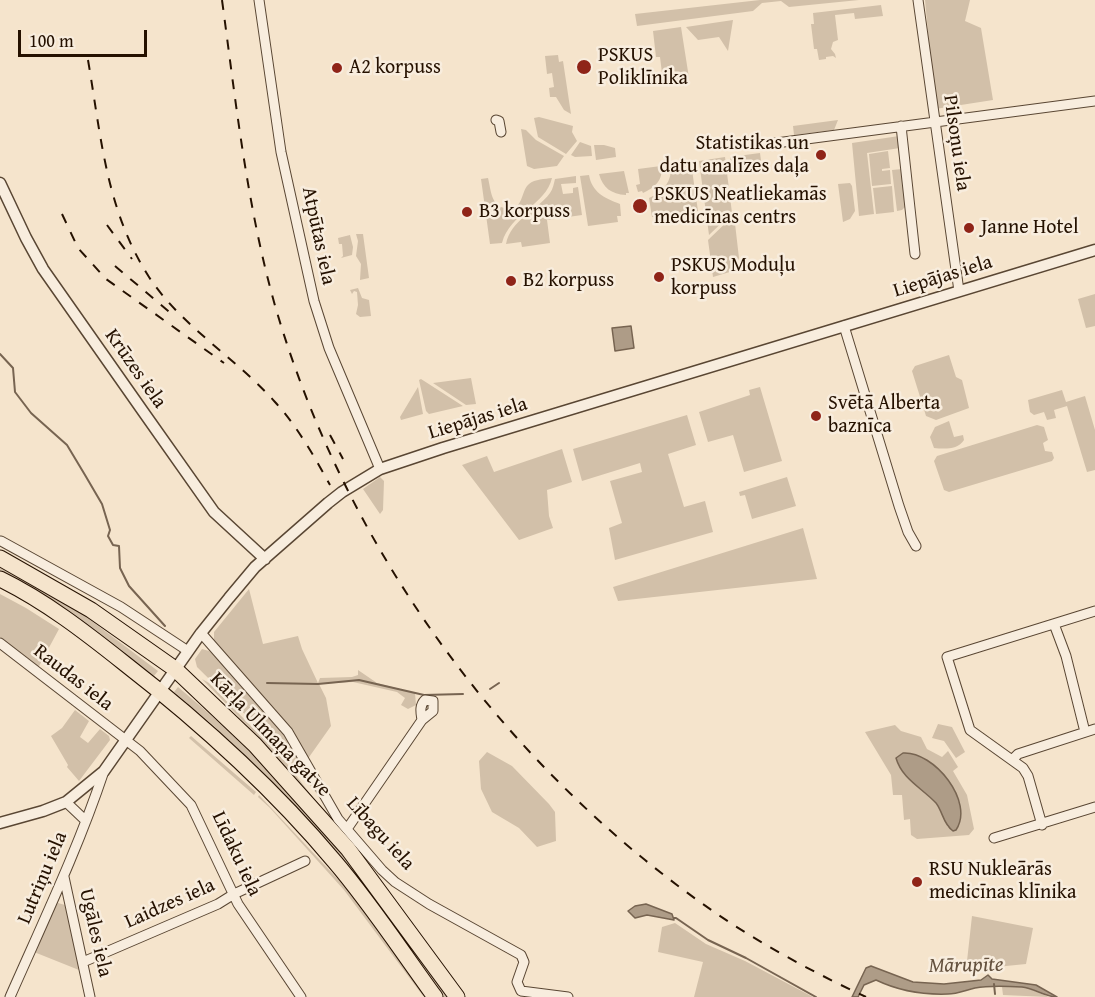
<!DOCTYPE html>
<meta charset="utf-8">
<style>
body{margin:0}
#map{position:relative;width:1095px;height:997px;overflow:hidden;background:#f5e4cc;font-family:"Gentium Book Plus",serif}
canvas{display:block}
.scale{position:absolute;left:18px;top:30px;width:129px;height:27px;box-sizing:border-box;border:3px solid #251100;border-top:0;padding-left:8px;font-size:18px;line-height:21px;white-space:nowrap;color:#251100;-webkit-text-stroke:4px #f8edde;paint-order:stroke}
</style>
<div id="map">
<canvas width="1095" height="997"></canvas>
<div class="scale">100 m</div>
</div>
<script>
const g = document.querySelector('canvas').getContext('2d');
g.lineJoin = 'round';
function fillPath(path, color) { g.fillStyle = color; g.fill(path, 'evenodd'); }
function stroke(path, color, width, dash) { g.strokeStyle = color; g.lineWidth = width; g.lineCap = dash ? 'butt' : 'round'; g.setLineDash(dash || []); g.stroke(path); }
function label(font, color, halo, rows, align = 'center') {
  g.font = font + ' "Gentium Book Plus",serif'; g.lineWidth = 5; g.setLineDash([]); g.textBaseline = 'middle'; g.strokeStyle = halo; g.fillStyle = color; for (const [text, x, y, turn = 0] of rows) {
    g.save(); g.translate(x, y); g.rotate((+turn || 0) * Math.PI / 180); g.textAlign = isNaN(turn) ? turn : align; if (halo) g.strokeText(text, 0, 0); g.fillText(text, 0, 0); g.restore();
  }
}
const green = new Path2D(`
 M760 0H859L789 7 781 1 762 3 753 11 637 26 635 14Z
 M925 0H970L965 21 981 28 993 100 935 109Z
 M881 5 883 16 855 19 854 13 835 15 838 40 833 42 831 49 835 54 836 58 833 56 826 57V59L819 60 817 49H814L811 24H814L813 13Z
 M733 20 728 51 719 37 698 40 686 27Z
 M681 27 689 78 659 82 658 74 662 73 660 57H656L653 31Z
 M558 55 559 62 563 61 571 114 564 110 556 97H550L549 88 554 87 552 73 547 74 545 56Z
 M539 117 573 126 572 132 577 141 566 154 538 137 534 118Z
 M838 120 834 130 794 135 793 126Z
 M521 129 526 130 536 140 564 156 557 166 534 169 527 166Z
 M899 136 900 148 867 153 874 214 859 216 852 143Z
 M580 142 591 146 592 156 575 157 571 155Z
 M594 145H604L615 148 616 157 596 160Z
 M888 151 890 168 882 169V171L890 170 891 184 872 186 869 154Z
 M760 153 762 168 732 172 730 157Z
 M725 157 732 213 709 235 699 161Z
 M691 163 698 211 652 217 649 198C664 192 672 181 671 165Z
 M661 166C664 180 654 188 643 193L642 191 638 192 636 185 640 184 638 169Z
 M902 169 907 205 902 210 897 211 892 170Z
 M624 171 629 193H626V195C611 194 603 188 599 174Z
 M589 175C592 192 604 198 620 204L621 216H617L618 222 588 226 580 176Z
 M576 176V183L561 184 563 194 573 193V188L578 187 582 215 547 220 550 243 522 247 521 242 506 244C511 219 536 212 550 193 553 189 554 183 555 179Z
 M488 178C491 190 491 206 505 208 510 209 514 209 518 205 523 199 523 189 529 184 535 179 545 179 552 178 546 205 510 213 502 243L490 244 481 179Z
 M850 183 852 186 855 211 850 219 843 222 838 184Z
 M892 186 894 212 876 214 873 188Z
 M734 215 739 258 733 271 713 277 708 240Z
 M356 234H363L369 278 360 280 361 264 356 256 358 241Z
 M350 235 353 247 352 255 341 258 343 256 342 244H339L338 238Z
 M358 288 362 298 369 300 371 316 360 317 356 314 358 305 357 292 354 291 352 294 350 290Z
 M1095 294V326L1086 328 1078 299Z
 M949 355 956 377 962 380 969 408 936 420 926 416 912 371 915 366Z
 M471 378 476 404 466 405 433 383Z
 M421 379 463 406 429 414 426 411 419 380Z
 M418 387 423 414 401 420 400 417Z
 M760 387 782 461 744 472 733 435 708 442 699 412 750 395 749 390Z
 M1062 390 1066 402 1085 396 1095 430V470L1087 472 1067 406 1054 410 1056 418 1047 420 1044 412 1034 415 1030 412 1028 400Z
 M687 415 696 445 668 454 684 507 705 501 713 532 615 560 609 528 622 523 610 481 642 472 640 463 582 481 573 449Z
 M949 421 954 437 963 435 964 440C958 450 944 449 934 448L930 437 935 427Z
 M1037 425 1044 427 1048 440 1043 443 1045 451 1052 452 1054 458 1052 461 949 492 944 490 934 461 937 456Z
 M562 449 572 482 547 490 549 516 553 528 519 540 462 465 487 456 494 472Z
 M380 477 384 481 383 510 380 514 363 489Z
 M787 477 796 506 752 519 745 495 740 496 739 492Z
 M803 528 817 579 618 601 613 587Z
 M0 564 81 613 158 671 154 676 67 612 0 573Z
 M249 589 263 644 298 636 302 649 318 683 320 678 352 677 358 675V670L377 683 415 693 416 705 408 709 401 705 405 698 397 692 353 682 319 684 326 698 331 726 307 760 279 714 214 644V632Z
 M0 594 26 608 59 629 38 668 0 637Z
 M202 649 209 651 220 659 280 728 323 801 276 745 197 667 195 659Z
 M202 679 209 683 285 761 321 808 268 747Z
 M178 687C240 738 296 796 347 858 384 902 416 951 450 997H442L318 834 259 769 214 726 174 692Z
 M75 710 89 721 80 737 88 743 100 729 109 736 110 740 79 781 67 767 68 765 51 736 62 728Z
 M938 724 952 727 965 752 956 758 944 741 932 738Z
 M895 725 901 731 921 737 927 749 942 757 948 751 958 767 953 771 967 795 974 829 969 835 917 839 911 835 910 819 904 820 902 795H893L891 775 865 732ZM903 753C935 766 944 767 959 800L948 827C945 820 942 811 937 805 925 787 902 781 896 758Z
 M191 736 256 792 254 795 189 738Z
 M487 752 512 766 549 804 555 812 556 841 537 847 519 828 492 812 481 789 479 761Z
 M259 795 349 891 427 997 423 996 344 890 270 808 258 797Z
 M58 903 65 905 67 907 79 970 34 952 54 906Z
 M972 916 1033 928 1026 964 966 970Z
 M675 923 706 944 745 961 813 997H694L703 962 658 952 662 927Z
 M1002 987H1025L1049 997 1003 995Z`);
const water = new Path2D(`
 M631 326 634 348 615 351 612 328Z
 M903 753C934 751 975 802 956 830L953 831C943 824 943 812 936 803 922 788 902 779 896 758Z
 M646 904 672 914 674 920 647 915 635 918 628 911 635 906Z
 M871 966 913 982 944 984 981 980 988 975 992 979 1036 985 1057 997C1045 997 1034 988 1022 987 1007 986 990 985 975 988 966 990 957 994 948 994 921 995 899 991 876 980L864 985 858 997H852L866 968Z`);
const stream = new Path2D(`
 M0 354 13 368 15 392 31 413 67 445 85 475 102 504 110 530 108 536 113 545 119 546 120 568 129 586 165 626
 M267 683 318 684 359 680 424 695 463 694
 M490 689 499 683
 M674 918H676L708 940 746 958 816 997
 M994 984 995 994`);
const minor = new Path2D(`
 M259 0 281 152 314 301 329 348 380 469
 M918 0 959 291
 M496 120 499 121 501 132
 M901 126 915 254
 M761 145 1095 101
 M844 326 899 506 908 532 916 546
 M1 541 121 607 188 651
 M1054 624 1066 656 1085 732
 M201 633 288 732 338 819 382 870 395 882 429 904 521 955 524 962 517 982 521 991 568 997
 M0 643 140 751 191 805 238 904 301 997
 M1012 760 1018 754 1095 729
 M66 802 86 821
 M1042 825 1028 776 1023 768 970 730 947 657 1095 611
 M347 829 422 720 433 711V701L425 700C419 706 421 713 422 720
 M994 838 1095 807
 M64 877 90 997
 M83 962 218 904 234 894 305 861
 M10 997C43 922 78 849 104 771`);
const tertiary = new Path2D(`
 M0 183 26 238 43 269 142 410 214 512 265 559
 M0 823 43 811 66 802 104 771 201 633 229 598 255 567 328 503 342 492 380 469 443 448 1095 250`);
const trunk = new Path2D(`
 M0 558 91 610 175 669 255 745 348 849 457 997
 M0 579C45 601 85 632 124 663 200 722 273 788 335 862 371 904 402 952 435 997`);
const rail = new Path2D(`
 M222 0C236 103 247 208 276 309 349 557 513 778 729 922 772 950 819 975 866 997
 M88 60C101 136 106 210 149 277 181 326 236 358 275 402 297 426 314 456 330 485
 M62 214 78 248 106 279 224 363
 M107 225 132 259
 M115 266 173 315
 M330 435 343 459`);
const markers = [
 [584,67,8,"#8f2418"],
 [337,68,6,"#8f2418"],
 [821,155,6,"#8f2418"],
 [640,206,8,"#8f2418"],
 [467,212,6,"#8f2418"],
 [969,228,6,"#8f2418"],
 [659,277,6,"#8f2418"],
 [511,281,6,"#8f2418"],
 [816,416,6,"#8f2418"],
 [917,882,6,"#8f2418"]
];
const poiNames = [
 ["PSKUS",598,56],
 ["Poliklīnika",598,79],
 ["A2 korpuss",349,68],
 ["Statistikas un",809,144,"right"],
 ["datu analīzes daļa",809,167,"right"],
 ["PSKUS Neatliekamās",654,195],
 ["medicīnas centrs",654,218],
 ["B3 korpuss",479,212],
 ["Janne Hotel",981,228],
 ["PSKUS Moduļu",671,266],
 ["korpuss",671,289],
 ["B2 korpuss",523,281],
 ["Svētā Alberta",828,404],
 ["baznīca",828,427],
 ["RSU Nukleārās",929,870],
 ["medicīnas klīnika",929,893]
];
const streetNames = [
 ["Pilsoņu iela",956,143,82],
 ["Atpūtas iela",318,236,78],
 ["Liepājas iela",943,277,-17],
 ["Krūzes iela",135,369,55],
 ["Liepājas iela",478,419,-17],
 ["Raudas iela",73,678,38],
 ["Kārļa Ulmaņa gatve",270,735,46],
 ["Lībagu iela",380,834,48],
 ["Līdaku iela",236,854,65],
 ["Lutriņu iela",43,878,-67],
 ["Laidzes iela",170,904,-24],
 ["Ugāles iela",95,933,77]
];
const waterNames = [
 ["Mārupīte",966,966,-1]
];
fillPath(green, '#d2c0a9');
fillPath(water, '#ae9c87');
stroke(water, '#776451', 1.5);
stroke(stream, '#776451', 2);
stroke(minor, '#594633', 11);
stroke(tertiary, '#594633', 13);
stroke(trunk, '#251100', 17);
stroke(minor, '#f8edde', 9);
stroke(tertiary, '#f8edde', 10);
stroke(trunk, '#f5e4cc', 15);
stroke(rail, '#251100', 2, [10, 10]);
for (const [x, y, r, color] of markers) { const dot = new Path2D(); dot.arc(x, y, r, 0, 2 * Math.PI); g.fillStyle = color; g.fill(dot); stroke(dot, '#f8edde', 2); }
label('20px', '#251100', '#f8edde', poiNames, 'left');
label('20px', '#251100', '#f8edde', streetNames);
label('italic 21px', '#63503d', '#f8edde', waterNames);
</script>
